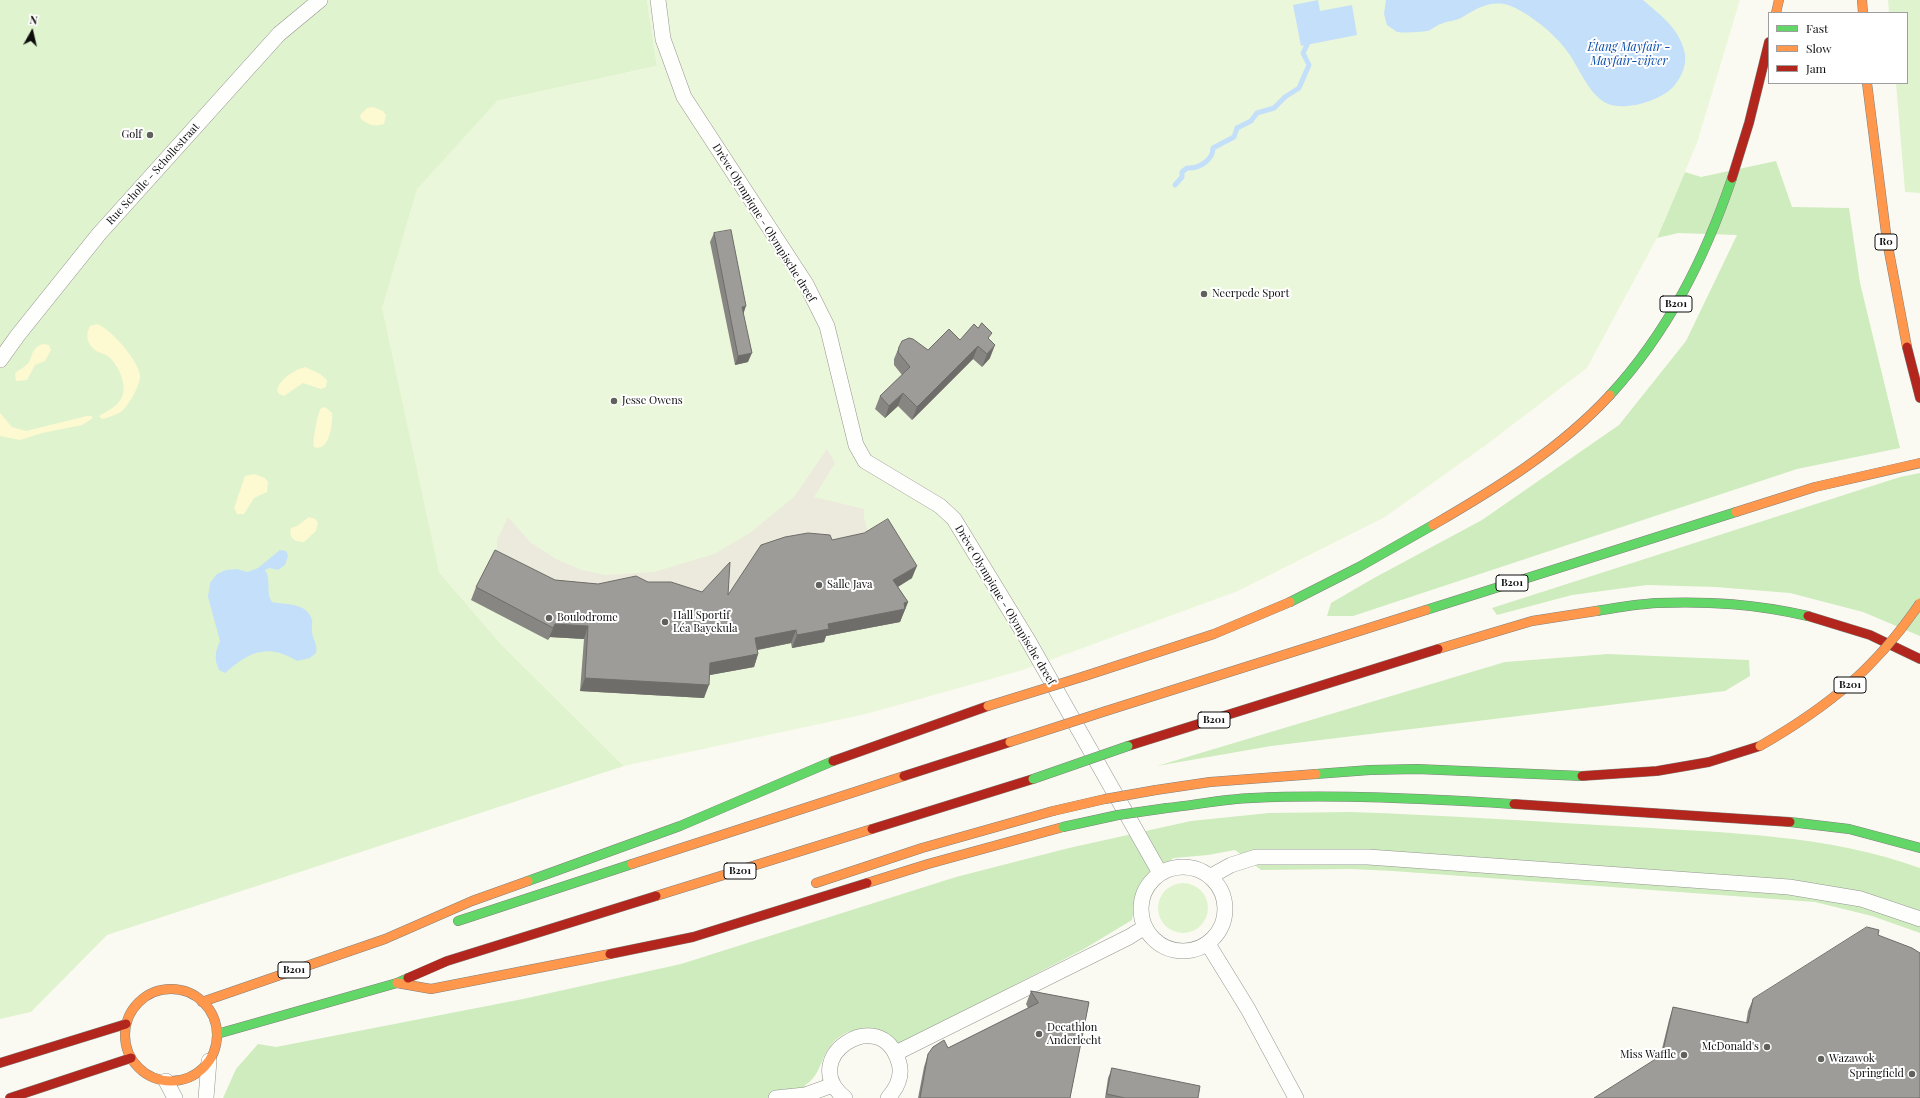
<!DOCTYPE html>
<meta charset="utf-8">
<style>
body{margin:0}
#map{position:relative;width:1920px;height:1098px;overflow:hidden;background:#fbfaf2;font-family:"Playfair Display",serif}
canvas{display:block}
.legend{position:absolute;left:1768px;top:12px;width:140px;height:72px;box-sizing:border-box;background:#fff;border:1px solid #9e9e9e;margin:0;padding:5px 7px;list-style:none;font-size:12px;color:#0d0d0d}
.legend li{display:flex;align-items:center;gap:8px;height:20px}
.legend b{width:20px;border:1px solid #9e9e9e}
.north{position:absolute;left:12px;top:12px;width:40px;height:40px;-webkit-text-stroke:3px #fff;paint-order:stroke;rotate:8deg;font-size:11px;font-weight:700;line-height:16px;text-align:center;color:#0d0d0d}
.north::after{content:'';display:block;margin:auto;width:14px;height:18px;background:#0d0d0d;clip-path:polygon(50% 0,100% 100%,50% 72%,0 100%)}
</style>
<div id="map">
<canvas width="1920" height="1098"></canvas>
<ul class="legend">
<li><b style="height:5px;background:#63d668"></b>Fast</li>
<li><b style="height:5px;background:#ff974d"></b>Slow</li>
<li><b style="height:5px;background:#b3261e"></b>Jam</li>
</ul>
<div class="north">N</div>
</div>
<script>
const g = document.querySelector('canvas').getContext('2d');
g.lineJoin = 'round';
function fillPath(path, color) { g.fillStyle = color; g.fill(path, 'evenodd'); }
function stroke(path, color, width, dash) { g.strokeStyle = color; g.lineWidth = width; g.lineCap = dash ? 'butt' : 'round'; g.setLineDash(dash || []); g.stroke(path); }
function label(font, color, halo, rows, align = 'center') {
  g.font = font + ' "Playfair Display",serif'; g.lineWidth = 4; g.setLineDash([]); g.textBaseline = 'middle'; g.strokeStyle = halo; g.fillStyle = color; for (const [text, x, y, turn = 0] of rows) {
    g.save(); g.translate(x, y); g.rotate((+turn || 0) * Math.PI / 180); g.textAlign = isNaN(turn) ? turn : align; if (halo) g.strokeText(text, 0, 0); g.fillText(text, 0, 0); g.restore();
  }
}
const green = new Path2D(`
 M0 0H647L657 66 497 101 439 572 501 644 624 766 107 935 31 1012 0 1019Z
 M1888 0H1920V193L1905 192 1896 83H1907V13H1889Z
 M1158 908a25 25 0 1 1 50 0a25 25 0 1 1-50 0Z`);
const forest = new Path2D(`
 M1776 161 1792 207 1849 208 1860 283 1900 448 1797 469 1353 616H1327L1331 603 1374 578 1482 520 1619 425 1686 341 1737 235 1678 233 1657 238 1685 172 1701 177Z
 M1920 473V636L1863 612 1790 593 1716 587 1647 585 1572 595 1497 615 1492 608 1900 477Z
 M1608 654 1749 660 1750 676 1725 691 1271 746 1157 766 1505 662Z
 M1350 812C1445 815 1540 822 1634 827 1730 833 1829 835 1920 868V933L1872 916 1815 902 1393 871 1351 869 1261 870 1235 850 1208 855 1174 858 1150 872 1138 887 1132 920 1084 949 900 1044C875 1030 848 1020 828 1049 820 1062 819 1077 805 1085L809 1098H223L236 1069 258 1044 276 1047 523 999 681 964 956 877 1069 848 1191 821 1269 813Z`);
const sand = new Path2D(`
 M373 107 383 111 386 115 384 124C375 127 368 125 361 119L360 115 367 108Z
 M97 324C111 329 138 360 140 375 141 384 129 405 122 411 118 414 108 418 102 419L99 416C105 412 112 409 117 404 131 391 120 367 109 357 104 353 97 353 93 348 86 342 86 333 90 326Z
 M43 344 49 345 51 350 45 361 35 365 27 380 16 381 15 374C18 369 21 370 25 366 35 359 28 349 43 344Z
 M305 367 320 374 327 380 326 387 321 389 303 383 284 396 279 394 277 390C280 379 294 370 305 367Z
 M325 407 332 413C333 424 329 453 314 447 312 442 318 412 321 408Z
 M0 413 12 427 26 431 87 416H91L93 418 82 425 42 433 20 440 0 436Z
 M254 474 265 478 268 482 267 492 254 498 244 514H237L234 508 245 476Z
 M309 517 315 519 318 522 316 531 304 542C295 542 288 538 291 528L297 526Z`);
const pitch = new Path2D(`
 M647 0H1740L1697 143 1657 238 1587 368 1486 445 1385 517 1238 591 1023 670 866 714 624 766 501 644 439 572 382 308 417 189 497 101 657 66Z`);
const plaza = new Path2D(`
 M827 449 835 463 814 497 864 509V518L870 540 733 595 724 589 697 605 594 597 490 563 497 548V540L508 517 530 542 556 559 582 570 606 575 654 572 714 554 750 533 794 497Z`);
const water = new Path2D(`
 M1318 0 1320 11 1352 5 1357 35 1301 46 1293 5Z
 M1386 0H1643C1660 15 1678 27 1684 50 1688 63 1682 76 1674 86 1661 101 1622 113 1604 102 1587 91 1579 67 1567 51 1555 34 1528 12 1508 5 1489 0 1476 9 1461 18 1455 21 1447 21 1441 24 1436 25 1432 30 1427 31 1423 32 1401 33 1397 32 1394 30 1390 27 1387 25L1384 14Z
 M280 550 286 551 288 556 285 565 278 570 270 568 265 570C272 581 265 592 272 602 286 605 307 602 312 620 313 624 311 628 312 632 313 641 318 643 316 653L310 658 297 661C267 643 249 652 225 673L219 670C214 659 215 652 220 641L208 597 210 583 217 574 226 570 237 569 247 572 258 568Z`);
const stream = new Path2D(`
 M1175 185 1182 177V172L1187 168C1199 169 1213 160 1213 148L1234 137 1237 128 1251 121 1257 113 1274 108 1285 97 1299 88 1309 65 1303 53 1307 45`);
const street = new Path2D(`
 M658 0 663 39 684 97 806 284 827 326 856 445 865 461 940 506 954 519 1029 642 1160 873
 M0 360 18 335 99 234 279 34 320 0
 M1141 909a42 42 0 1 1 84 0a42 42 0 1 1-84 0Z
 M1211 876 1231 865 1256 857H1368L1789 887 1861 899 1920 919
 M1208 944 1248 1009 1296 1098
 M896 1053 1129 937 1145 927
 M166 1081 175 1098
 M206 1098 209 1061
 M776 1098 805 1095 833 1085
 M845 1098C795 1059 881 1001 899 1063 903 1077 897 1088 888 1098`);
const fast = new Path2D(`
 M1610 395C1668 332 1705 258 1732 178
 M1290 602 1359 567 1433 525
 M1426 610 1736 512
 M1596 611C1616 608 1636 604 1657 603 1710 601 1755 604 1808 616
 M1316 774 1370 770 1417 769 1582 776
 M1167 808C1195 805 1224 799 1252 798 1339 794 1426 799 1514 804
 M1790 822 1849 829 1920 848
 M528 881 680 826 833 761
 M458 921 632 864
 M217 1034 397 983 408 978`);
const slow = new Path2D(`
 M1862 0 1863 13
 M1776 13 1779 0
 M1867 83 1887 241 1907 347
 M1736 512 1815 487 1920 463
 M1433 525C1497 488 1560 449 1610 395
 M1438 649 1532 621 1596 611
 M1085 676 1214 634 1290 602
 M1106 711 1426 610
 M1156 790 1210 782 1316 774
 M632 864 904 776
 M816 883 922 848 1053 811
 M867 883 928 864 1063 827
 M656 896 872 829
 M397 983 431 989 610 954
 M125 1035a46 46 0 1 1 92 0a46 46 0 1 1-92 0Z
 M202 1002 385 939 472 901 528 881`);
const jam = new Path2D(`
 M1732 178 1749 123 1769 42
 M1907 347 1920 398
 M1808 616 1870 635 1920 659
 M1128 746 1438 649
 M833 761 988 706
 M904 776 1010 742
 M1582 776 1657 771 1709 762 1760 746
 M1514 804 1790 822
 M872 829 1033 779
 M610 954 693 937 867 883
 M408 978 447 961 656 896
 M0 1063 126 1024
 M10 1098 131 1058`);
const fastBridge = new Path2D(`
 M1033 779 1128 746
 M1063 827 1118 815 1167 808`);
const slowBridge = new Path2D(`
 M988 706 1085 676
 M1010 742 1106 711
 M1760 746C1828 707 1876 668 1920 603
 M1053 811 1105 799 1156 790`);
const wall = new Path2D(`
 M714 233 743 314 748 362 735 365 710 242Z
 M960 340H990V358L982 367 973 359 912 420 898 406 885 418 875 409 880 396 902 375 894 365V359L899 347 928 350Z
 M832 540 912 578 898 587 908 602 900 622 826 636 824 642 792 648 791 643 758 650V654L754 667 709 675 704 698 580 691 584 639 550 637 548 640 471 600 476 587 555 580 598 584 648 582 702 592 728 595Z
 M1878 935 1920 1098 1660 1057 1669 1020 1673 1007 1746 1023 1748 1011 1753 999Z
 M1031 991 1089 1002 1070 1098H918L924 1067 928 1054 948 1048 1028 1008 1026 1004Z
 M1112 1068 1198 1098H1105L1108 1078Z`);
const shadedWall = new Path2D(`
 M746 306 743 315 742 307Z
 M995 345 990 358 982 367 987 354Z
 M978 346 973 359 912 420 917 407Z
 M752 353 748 362 735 365 738 356Z
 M903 393 898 406 885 418 889 406Z
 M917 566 912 578 889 592 893 580Z
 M908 602 900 622 826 636 824 642 792 648 797 635 828 624Z
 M555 624 588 626 584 639 550 637 548 640Z
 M796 630 791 643 751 651 755 638Z
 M758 654 754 667 705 676 710 663Z
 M585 678 709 685 704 698 580 691Z`);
const building = new Path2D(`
 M731 230 746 306 742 307 752 353 738 356 714 233Z
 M982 323 992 333 988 338 995 345 987 354 978 346 917 407 903 393 889 406 880 396 910 367 898 352 899 347 902 341 909 338 913 339 928 350 949 329 960 340 974 324 978 328Z
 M888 519 917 566 893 580 908 602 904 603 905 609 828 624 829 629 797 635 796 630 755 638 758 654 710 663 709 685 585 678 588 626 555 624 553 628 476 587 495 550 555 580 598 584 636 576 648 582H671L702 592 730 562 728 595 761 545 785 537 808 533 830 535 832 540 864 533Z
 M1867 927 1879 930 1878 935 1912 948 1920 953V1098H1594L1662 1055 1673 1007 1748 1023 1753 999Z
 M1031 991 1089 1002 1070 1098H920L928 1054 933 1047 944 1040 948 1048 1038 1003Z
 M1112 1068 1200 1086 1198 1098H1125L1107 1094Z`);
const markers = [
 [150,135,4,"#60605d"],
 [1204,294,4,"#60605d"],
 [614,401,4,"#60605d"],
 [819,585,4,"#60605d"],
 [549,618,4,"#60605d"],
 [665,622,4,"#60605d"],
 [1039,1034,4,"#60605d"],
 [1767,1047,4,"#60605d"],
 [1684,1055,4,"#60605d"],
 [1821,1059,4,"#60605d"],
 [1912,1074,4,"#60605d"]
];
const shields = [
 [1886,242,22],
 [1676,304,32],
 [1512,583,32],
 [1850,685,32],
 [1214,720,32],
 [740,871,32],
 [294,970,32]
];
const shieldNames = [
 ["R0",1886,242],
 ["B201",1676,304],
 ["B201",1512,583],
 ["B201",1850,685],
 ["B201",1214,720],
 ["B201",740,871],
 ["B201",294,970]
];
const poiNames = [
 ["Golf",142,135,"right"],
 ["Neerpede Sport",1212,294],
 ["Jesse Owens",622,401],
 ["Salle Java",827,585],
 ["Hall Sportif",673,616],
 ["Léa Bayekula",673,629],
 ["Boulodrome",557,618],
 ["Decathlon",1047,1028],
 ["Anderlecht",1047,1041],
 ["McDonald's",1759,1047,"right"],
 ["Miss Waffle",1676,1055,"right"],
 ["Wazawok",1829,1059],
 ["Springfield",1904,1074,"right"]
];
const streetNames = [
 ["Rue Scholle - Schollestraat",153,174,-48],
 ["Drève Olympique - Olympische dreef",764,223,58],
 ["Drève Olympique - Olympische dreef",1005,605,59]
];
const waterNames = [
 ["Étang Mayfair -",1629,47],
 ["Mayfair-vijver",1629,61]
];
fillPath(green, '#e0f3cf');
fillPath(forest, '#ceecbd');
fillPath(sand, '#fdf9d1');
fillPath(pitch, '#ebf7da');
fillPath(plaza, '#eceadd');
fillPath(water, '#c4dff9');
stroke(stream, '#c4dff9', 5);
stroke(street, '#949490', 16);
stroke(fast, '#81817d', 10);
stroke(slow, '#81817d', 10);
stroke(jam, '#81817d', 10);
stroke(street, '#fefefd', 15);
stroke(fast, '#63d668', 9);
stroke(slow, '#ff974d', 9);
stroke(jam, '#b3261e', 9);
stroke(fastBridge, '#81817d', 10, []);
stroke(slowBridge, '#81817d', 10, []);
stroke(fastBridge, '#63d668', 9);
stroke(slowBridge, '#ff974d', 9);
fillPath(wall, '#888683');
fillPath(shadedWall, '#6f6d6a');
fillPath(building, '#9e9c98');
stroke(building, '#6f6d6a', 1);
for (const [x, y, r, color] of markers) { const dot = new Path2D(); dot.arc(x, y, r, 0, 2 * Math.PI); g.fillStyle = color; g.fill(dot); stroke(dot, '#fff', 1.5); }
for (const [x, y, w] of shields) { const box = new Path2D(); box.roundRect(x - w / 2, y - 8, w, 16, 3); g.fillStyle = '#fff'; g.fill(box); stroke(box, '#0d0d0d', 1); }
label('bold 10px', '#0d0d0d', null, shieldNames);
label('11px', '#0d0d0d', '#fff', poiNames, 'left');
label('11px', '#0d0d0d', '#fff', streetNames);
label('italic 12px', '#0b4eab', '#fff', waterNames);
</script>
